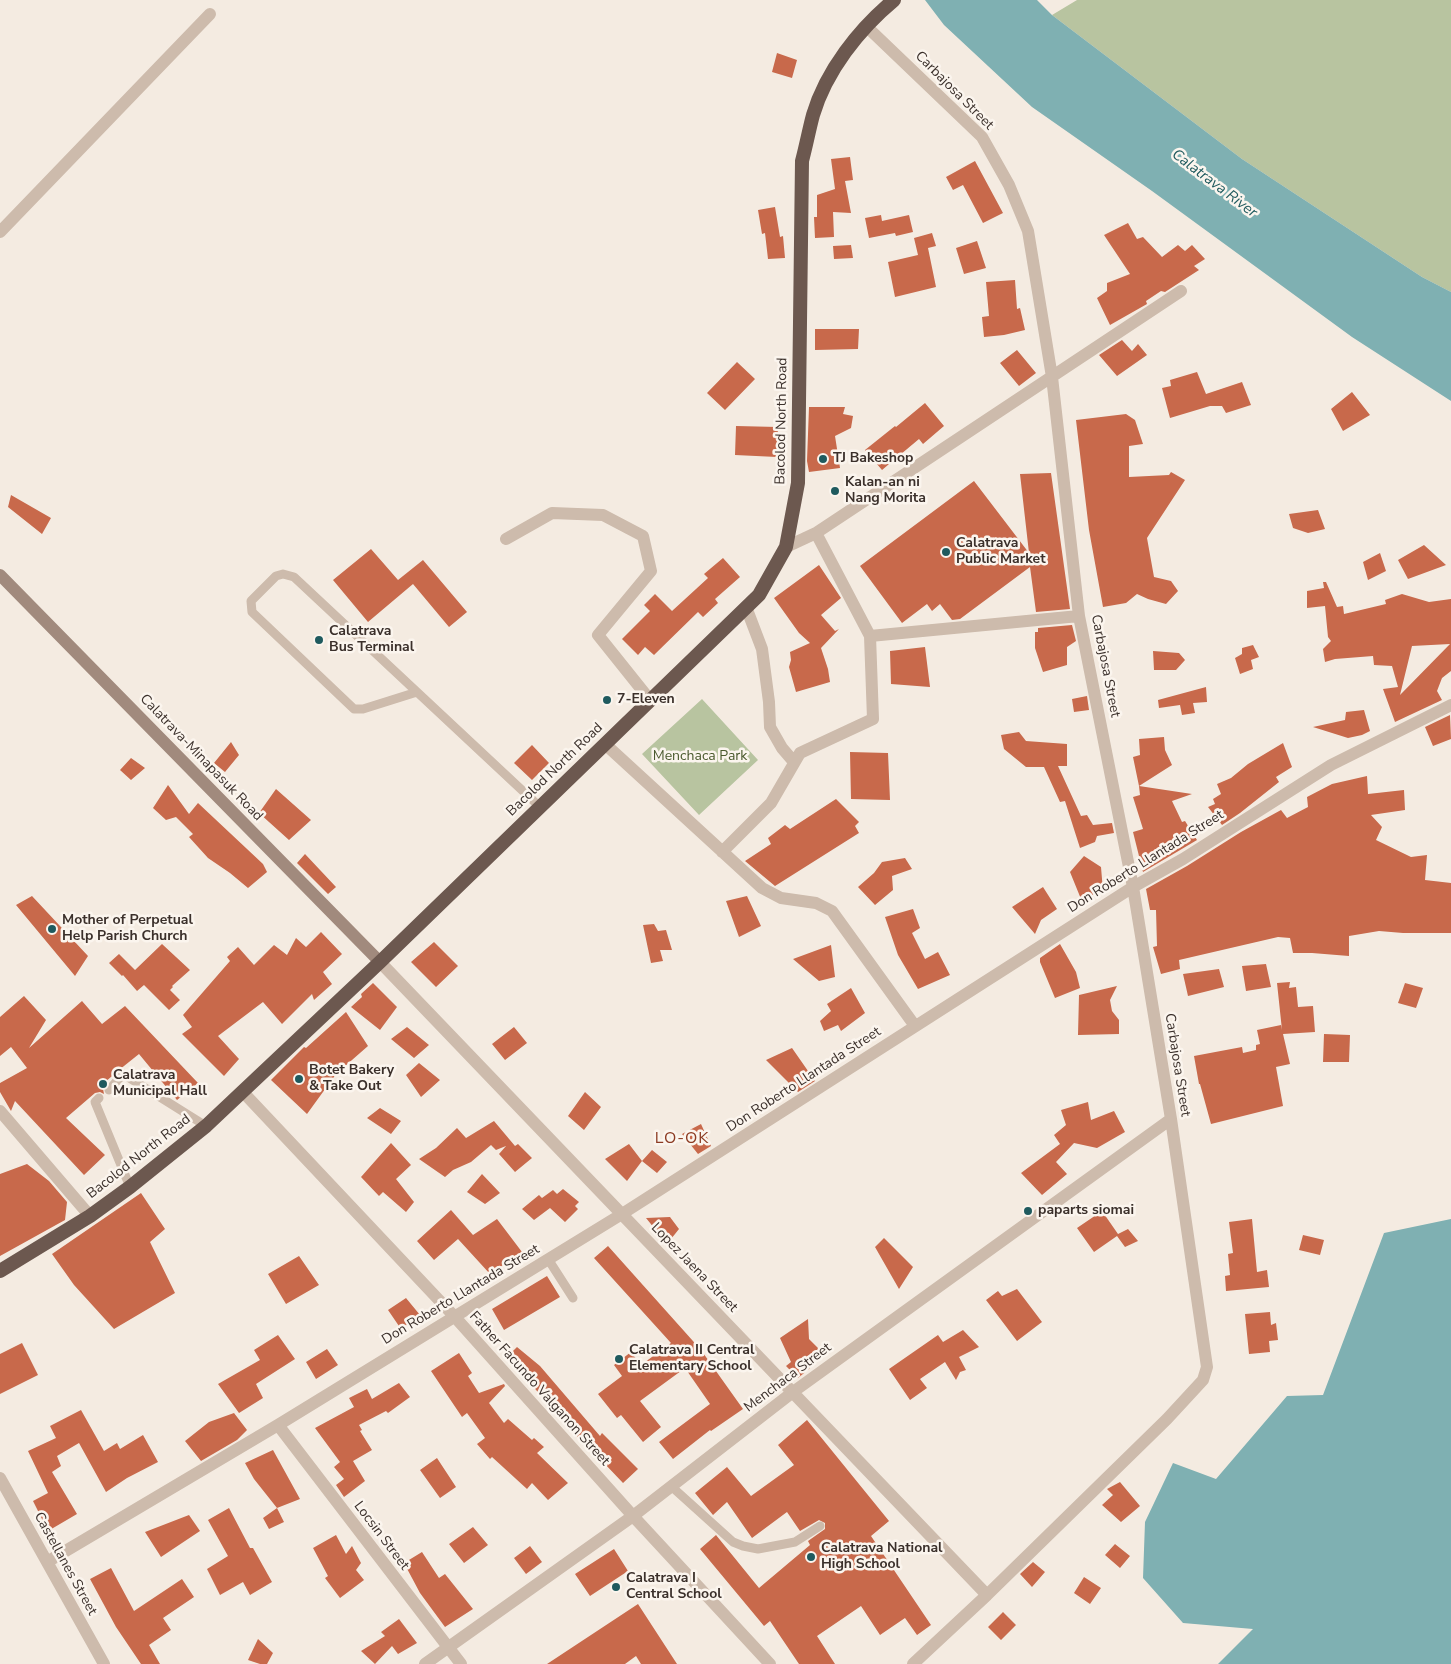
<!DOCTYPE html>
<style>
body{margin:0}
canvas{display:block;background:#f4ebe1}
</style>
<canvas width="1451" height="1664"></canvas>
<script>
const g = document.querySelector('canvas').getContext('2d');
g.lineJoin = 'round';
function fillPath(path, color) { g.fillStyle = color; g.fill(path, 'evenodd'); }
function stroke(path, color, width, dash) { g.strokeStyle = color; g.lineWidth = width; g.lineCap = dash ? 'butt' : 'round'; g.setLineDash(dash || []); g.stroke(path); }
function label(font, color, halo, rows, align = 'center') {
  g.font = font + ' "Nunito Sans",sans-serif'; g.lineWidth = 5; g.setLineDash([]); g.textBaseline = 'middle'; g.strokeStyle = halo; g.fillStyle = color; for (const [text, x, y, turn = 0] of rows) {
    g.save(); g.translate(x, y); g.rotate((+turn || 0) * Math.PI / 180); g.textAlign = isNaN(turn) ? turn : align; if (halo) g.strokeText(text, 0, 0); g.fillText(text, 0, 0); g.restore();
  }
}
const green = new Path2D(`
 M1077 0H1451V292L1422 277 1242 159 1052 15Z
 M702 699 758 760 699 815 642 754Z`);
const water = new Path2D(`
 M925 0H1037L1052 15 1242 159 1422 277 1451 292V401L1352 337 1152 191 1032 107 944 25Z
 M1451 1219V1664H1218L1253 1629 1183 1623 1143 1578 1145 1522 1173 1463 1216 1479 1287 1396 1323 1395 1384 1233Z`);
const building = new Path2D(`
 M777 53 797 60 792 78 772 72Z
 M850 157 853 180 845 181 851 213 833 212 834 237 815 238 814 217H817V195L835 189 831 159Z
 M975 161 1003 213 983 223 963 185 953 190 946 177Z
 M775 207 780 237 783 236 785 258 768 259 765 233 762 234 758 210Z
 M881 215 882 221 909 215 913 232 896 236 895 233 869 238 865 218Z
 M1128 223 1137 239 1143 237 1162 257 1178 245 1185 251 1192 245 1205 259 1194 266 1199 270 1165 292 1161 291 1146 301 1147 304 1110 325 1097 298 1107 291V283L1130 274 1104 235Z
 M932 233 936 246 928 248 936 287 895 297 888 262 918 255 914 238Z
 M977 241 986 268 964 274 956 248Z
 M851 245 853 258 834 259 833 246Z
 M1015 280 1017 309 1020 308 1025 330 1004 335 984 337 982 317 989 316 986 282Z
 M815 329H859L858 349 815 350Z
 M1122 340 1132 351 1138 344 1147 355 1117 376 1099 355Z
 M1017 350 1036 373 1019 386 1000 363Z
 M737 362 755 379 725 410 707 393Z
 M1197 372 1206 394 1242 382 1251 405 1226 413 1222 406H1210L1170 418 1162 388 1171 386 1170 380Z
 M1352 392 1370 415 1343 431 1331 409Z
 M925 403 944 426 923 444 919 439 882 470 865 450 895 426 896 427Z
 M809 407H845L843 414 853 416 851 428 835 436 840 468 809 472 807 461Z
 M1126 414 1135 420 1143 444 1129 446V477L1169 475 1171 472 1185 480 1147 538 1154 577 1171 581 1178 591 1166 604 1148 599 1137 594 1126 603 1103 607 1089 530 1076 420Z
 M736 426 778 427 777 457 735 455Z
 M1051 473 1070 609 1036 612 1030 567 960 619 952 620 940 604 932 611 927 604 902 623 860 566 974 481 1029 553 1020 474Z
 M11 495 51 518 42 534 8 507Z
 M1318 510 1325 529 1308 533 1293 528 1289 514Z
 M1424 545 1446 565 1408 579 1398 560Z
 M371 549 398 580 423 560 467 612 449 627 413 584 368 622 333 580Z
 M1380 553 1386 571 1368 580 1363 562Z
 M723 558 740 577 715 599 718 603 703 617 698 612 654 655 645 647 638 655 622 639 650 611 644 605 655 594 672 611 708 578 704 574Z
 M819 565 841 598 821 615 835 631 839 629 821 648 828 669 830 682 796 692 789 667 791 660 790 652 810 643 799 633 774 598Z
 M1323 582H1326L1337 607 1343 606 1344 614 1386 604 1385 600 1402 594 1429 602 1451 599V671L1442 678 1437 691 1442 700 1395 722 1383 689 1398 687 1392 666 1374 665 1373 656 1335 659 1325 662 1323 649 1331 641 1328 637 1325 606 1307 608V591L1324 588ZM1450 644 1400 695 1412 646Z
 M1072 625 1076 641 1067 647V665L1043 672 1035 648V632H1038V628Z
 M1253 645 1259 657 1251 660 1253 669 1240 674 1235 658 1242 654V648Z
 M925 647 930 687 891 684 890 651Z
 M1153 651 1179 653 1185 660 1176 670H1154Z
 M1206 687 1207 702 1193 703 1195 713 1182 715 1180 705 1159 708 1158 700Z
 M1087 696 1089 710 1074 712 1072 699Z
 M1364 710 1370 731 1362 735 1348 738 1313 727 1345 720 1346 712Z
 M1450 715 1451 739 1433 746 1425 727Z
 M1019 732 1026 741 1067 744V766H1058L1081 816 1087 815 1093 825 1112 823 1114 833 1097 836 1095 842 1080 848 1065 801 1060 802 1044 767H1026L1004 749 1001 735Z
 M1164 737 1165 750 1172 765 1139 786 1133 757 1140 755 1139 739Z
 M231 742 239 755 225 772 214 763Z
 M1283 743 1292 767 1276 777 1279 782 1240 813 1222 825 1208 807 1215 804 1213 799 1221 794 1217 784 1231 778 1248 764Z
 M532 745 549 763 532 780 514 763Z
 M850 752 888 753 890 800 851 799Z
 M131 758 145 768 131 780 120 770Z
 M1367 776 1368 794 1404 790 1405 810 1371 815 1382 827 1376 840 1411 857 1427 855 1425 880 1451 883V933H1403L1379 931 1349 936V956L1312 953H1293L1290 938 1278 937 1179 960 1180 969 1161 974 1153 947 1157 946 1156 910H1150L1146 889 1187 866 1241 832 1281 810 1287 818 1308 807 1307 797 1332 784Z
 M168 785 189 814 198 803 263 864 267 872 248 888 230 873 208 858 189 837 193 834 176 817 166 820 153 808Z
 M1139 786 1192 794 1172 801 1182 822 1185 821 1197 840 1143 872 1133 832 1143 829 1133 797 1140 795Z
 M276 789 311 820 289 840 259 813Z
 M836 799 859 822 855 826 859 833 775 886 745 861 771 844 768 838 785 825 790 829Z
 M305 854 336 887 328 894 297 863Z
 M1084 856 1101 867 1103 891 1081 899 1070 872Z
 M905 858 912 869 892 876 893 890 875 905 858 887 874 873 882 862Z
 M1043 887 1057 909 1041 920 1035 934 1012 907Z
 M32 896 88 956 75 976 16 905Z
 M747 896 761 926 739 937 726 901Z
 M913 909 920 928 912 933 925 959 938 952 950 975 918 989 898 955 885 917Z
 M654 924 658 931 666 930 672 950H660L663 961 651 963 643 925Z
 M321 932 342 954 323 972 332 984 314 1000 312 994 282 1024 263 1002 218 1036 239 1059 224 1076 182 1034 192 1027 183 1015 230 961 227 957 238 947 254 965 274 945 287 955 296 938 306 947Z
 M434 942 458 966 436 987 411 962Z
 M162 944 190 970 172 986 173 987 170 990 180 1000 169 1010 144 985 137 991 123 975 122 976 109 963 119 954 135 970Z
 M1060 944 1076 972 1080 988 1055 998 1040 962V958Z
 M831 945 835 977 819 981 793 959Z
 M1266 964 1271 987 1246 991 1242 966Z
 M1219 969 1224 987 1188 996 1183 974Z
 M1290 982 1289 988 1296 987 1298 1007 1313 1006 1315 1032 1283 1034 1290 1064 1276 1067 1283 1106 1211 1124 1200 1084H1199L1194 1056 1242 1047 1243 1053 1256 1050V1045L1260 1044 1257 1030 1281 1025 1282 1030 1277 983Z
 M373 983 397 1007 380 1030 351 1007 362 997 361 994Z
 M1405 983 1423 988 1416 1008 1398 1003Z
 M1117 986 1110 1000 1112 1011 1119 1020V1034L1078 1035 1079 995Z
 M851 988 865 1013 841 1031 838 1025 824 1031 820 1021 831 1011 827 1004Z
 M24 996 46 1020 29 1048 82 1001 102 1024 125 1006 198 1083 177 1100 139 1054 119 1070 104 1083 105 1085 103 1089 104 1094 100 1092 95 1093 66 1118 105 1155 84 1175 15 1101 11 1111 0 1092V1083L27 1068 11 1047 0 1056V1017Z
 M346 1012 368 1046 336 1074 307 1114 271 1080 304 1047 306 1048Z
 M407 1027 429 1045 414 1058 391 1039Z
 M514 1027 527 1043 505 1060 492 1044Z
 M1324 1034 1350 1035 1349 1062H1323Z
 M792 1048 815 1081 798 1092 766 1060Z
 M419 1063 440 1080 421 1097 406 1075Z
 M585 1092 601 1107 584 1130 568 1116Z
 M1088 1102 1091 1120 1114 1111 1125 1132 1097 1148 1074 1143 1056 1162 1067 1174 1042 1195 1021 1173 1060 1144 1054 1135 1066 1125 1061 1110Z
 M380 1108 401 1121 391 1134 367 1118Z
 M494 1121 515 1146 518 1144 532 1158 515 1172 499 1154 506 1146 496 1150 491 1145 471 1162 453 1170 445 1177 419 1159 436 1148 457 1128 466 1138Z
 M701 1124 711 1146 698 1154 682 1134Z
 M391 1143 411 1165 396 1179 414 1202 406 1212 383 1192 379 1196 361 1177Z
 M629 1144 642 1161 627 1181 605 1159Z
 M652 1150 667 1162 657 1173 642 1161Z
 M27 1164 49 1181 67 1202 65 1220 0 1256V1174Z
 M482 1174 500 1193 485 1204 467 1192Z
 M563 1189 579 1202 575 1206 578 1209 565 1222 550 1208 534 1220 522 1209 539 1195 542 1198 553 1190 557 1194Z
 M141 1193 165 1229 150 1242 175 1293 114 1329 74 1285 52 1254Z
 M451 1210 473 1235 497 1219 522 1252 490 1274 458 1239 434 1260 417 1241Z
 M1102 1211 1118 1234 1128 1229 1138 1241 1125 1247 1117 1236 1094 1252 1077 1228Z
 M670 1217 679 1229 667 1244 646 1218Z
 M1252 1219 1257 1272 1267 1270 1269 1287 1226 1291 1225 1276 1230 1275 1228 1254 1233 1253 1229 1222Z
 M1303 1235 1324 1240 1320 1255 1299 1250Z
 M884 1238 913 1267 899 1289 875 1247Z
 M608 1246 701 1350 743 1409 711 1431 710 1430 673 1459 659 1442 710 1404 685 1368 640 1401 661 1427 643 1442 621 1415 617 1418 598 1394 622 1376 614 1365 631 1352 641 1365 671 1343 594 1258Z
 M299 1256 319 1285 286 1304 268 1274Z
 M547 1276 560 1297 504 1330 492 1309Z
 M1017 1289 1042 1322 1017 1341 986 1300 998 1291 1002 1296Z
 M406 1298 420 1315 401 1329 388 1310Z
 M1270 1312 1271 1325 1276 1323 1278 1340 1269 1341 1270 1352 1249 1354 1245 1314Z
 M808 1319 809 1339 819 1349 809 1369 798 1378 786 1366 791 1362 780 1338Z
 M963 1330 979 1347 959 1357 966 1370 960 1372 956 1380 945 1362 920 1379 927 1388 910 1400 889 1369 938 1335 943 1342Z
 M278 1335 295 1359 256 1384 263 1398 239 1413 218 1384 260 1360 254 1350Z
 M22 1343 38 1375 0 1394V1354Z
 M517 1347 540 1366 600 1436 602 1433 638 1469 623 1483 584 1442 583 1443 529 1382 531 1380 515 1366 518 1363 509 1355Z
 M327 1349 338 1365 316 1379 306 1362Z
 M459 1353 472 1373 468 1376 479 1393 504 1384 505 1386 489 1403 504 1423 508 1419 532 1440 534 1438 544 1447 537 1453 568 1483 548 1500 532 1483 527 1489 492 1457 490 1459 477 1444 485 1438 467 1413 462 1417 431 1371Z
 M399 1383 410 1397 388 1413 386 1411 359 1425 362 1430 360 1431 372 1450 353 1461 365 1481 344 1497 336 1485 344 1479 334 1467 340 1462 315 1428 354 1407 349 1398 367 1389 372 1399Z
 M81 1410 104 1451 117 1443 120 1449 143 1435 158 1462 127 1478 106 1492 79 1443 57 1456 61 1466 52 1472 77 1514 48 1531 33 1501 48 1493 28 1451 56 1438 50 1426Z
 M234 1413 247 1430 237 1440 201 1461 185 1441 209 1422Z
 M807 1420 889 1521 871 1536 931 1625 917 1635 905 1618 880 1635 861 1606 817 1636 835 1664H799L770 1621 764 1626 700 1549 716 1535 759 1588 810 1545 808 1541 825 1529V1523L819 1520 800 1531 787 1512 752 1538 727 1502 713 1515 695 1493 727 1467 751 1496 794 1465 778 1445Z
 M273 1450 300 1499 277 1508 254 1479 245 1463Z
 M437 1458 456 1487 440 1498 420 1470Z
 M1120 1482 1140 1506 1121 1522 1102 1505 1113 1495 1107 1489Z
 M229 1508 250 1548H253L272 1582 250 1595 243 1582 220 1595 207 1569 228 1556 208 1520Z
 M277 1508 284 1522 269 1529 263 1518Z
 M189 1515 200 1531 161 1557 145 1532Z
 M473 1527 488 1545 464 1563 449 1544Z
 M336 1535 346 1554 352 1546 361 1563 356 1570 364 1580 340 1598 325 1578 328 1576 313 1548Z
 M1115 1544 1130 1556 1120 1568 1105 1555Z
 M530 1546 542 1562 526 1574 514 1558Z
 M614 1549 628 1571 590 1596 575 1574Z
 M422 1552 439 1578 445 1574 473 1609 445 1627 420 1593 404 1563Z
 M1033 1562 1045 1572 1032 1587 1020 1574Z
 M111 1568 134 1611 182 1579 194 1597 163 1618 171 1630 149 1645 160 1664H141L116 1627 90 1579Z
 M1084 1577 1101 1588 1090 1604 1074 1593Z
 M638 1604 677 1664H641L636 1656 625 1664H547Z
 M1003 1612 1016 1625 1001 1640 988 1627Z
 M399 1619 417 1643 398 1654 392 1646 375 1664 361 1651 385 1636 381 1632Z
 M258 1639 273 1653 267 1664H260L248 1660Z`);
const service = new Path2D(`
 M417 692 363 709H354L252 612 251 601 276 576 283 574 294 577 540 807
 M109 1090 123 1074 206 1126
 M99 1098 95 1102 130 1187
 M548 1259 573 1298
 M672 1487 733 1542 743 1546 758 1549 795 1542 820 1526`);
const minor = new Path2D(`
 M866 26 982 137 1009 185 1028 231 1052 377 1079 616 1133 887 1171 1119 1207 1367 1203 1380 1167 1419 987 1595 913 1664
 M0 232 210 14
 M816 533 1181 291
 M506 539 552 513 603 515 643 536 651 571 598 635 650 700
 M786 547 816 533 870 636 1079 616
 M746 607 762 649 769 702 770 727 782 748 794 762
 M605 744 762 888 781 898 816 903 832 911 915 1026
 M722 852 771 803 800 753 873 719 870 636
 M380 962 987 1595
 M242 1091 454 1316 633 1516 770 1664
 M0 1111 90 1216
 M278 1425 461 1664
 M0 1478 104 1664
 M47 1562 278 1425 622 1214 1133 887 1183 859 1331 765 1451 705
 M425 1664 633 1516 793 1392 1171 1119`);
const secondary = new Path2D(`
 M0 575 380 962`);
const trunk = new Path2D(`
 M0 1271 90 1216 130 1187 206 1126 380 962 759 595 786 547 798 483 802 161C806 146 809 130 813 115 826 71 859 29 894 0`);
const markers = [
 [823,459,5,"#1f5a5e"],
 [835,491,5,"#1f5a5e"],
 [946,552,5,"#1f5a5e"],
 [319,640,5,"#1f5a5e"],
 [607,700,5,"#1f5a5e"],
 [52,929,5,"#1f5a5e"],
 [299,1079,5,"#1f5a5e"],
 [103,1084,5,"#1f5a5e"],
 [1028,1211,5,"#1f5a5e"],
 [619,1359,5,"#1f5a5e"],
 [811,1557,5,"#1f5a5e"],
 [616,1587,5,"#1f5a5e"]
];
const streetNames = [
 ["Carbajosa Street",954,91,45],
 ["Bacolod North Road",782,421,-89],
 ["Carbajosa Street",1105,666,79],
 ["Calatrava-Minapasuk Road",201,758,46],
 ["Bacolod North Road",555,770,-44],
 ["Don Roberto Llantada Street",1146,862,-32],
 ["Carbajosa Street",1177,1065,81],
 ["Don Roberto Llantada Street",804,1080,-33],
 ["Bacolod North Road",139,1157,-38],
 ["Lopez Jaena Street",694,1268,46],
 ["Don Roberto Llantada Street",461,1295,-31],
 ["Menchaca Street",788,1378,-37],
 ["Father Facundo Valganon Street",539,1389,48],
 ["Locsin Street",381,1536,53],
 ["Castellanes Street",65,1564,61]
];
const poiNames = [
 ["TJ Bakeshop",833,459],
 ["Kalan-an ni",845,483],
 ["Nang Morita",845,499],
 ["Calatrava",956,544],
 ["Public Market",956,560],
 ["Calatrava",329,632],
 ["Bus Terminal",329,648],
 ["7-Eleven",617,700],
 ["Mother of Perpetual",62,921],
 ["Help Parish Church",62,937],
 ["Botet Bakery",309,1071],
 ["& Take Out",309,1087],
 ["Calatrava",113,1076],
 ["Municipal Hall",113,1092],
 ["paparts siomai",1038,1211],
 ["Calatrava II Central",629,1351],
 ["Elementary School",629,1367],
 ["Calatrava National",821,1549],
 ["High School",821,1565],
 ["Calatrava I",626,1579],
 ["Central School",626,1595]
];
const parkNames = [
 ["Menchaca Park",700,757]
];
const waterNames = [
 ["Calatrava River",1214,184,37]
];
const quarterNames = [
 ["LO-OK",682,1139]
];
fillPath(green, '#b8c4a0');
fillPath(water, '#7fb0b2');
fillPath(building, '#c8694b');
stroke(service, '#cdbbac', 9);
stroke(minor, '#cdbbac', 12);
stroke(secondary, '#a18a7d', 12);
stroke(trunk, '#6c584f', 14);
for (const [x, y, r, color] of markers) { const dot = new Path2D(); dot.arc(x, y, r, 0, 2 * Math.PI); g.fillStyle = color; g.fill(dot); stroke(dot, '#fbf5ee', 2); }
label('14px', '#3b302b', '#fbf5ee', streetNames);
label('bold 14px', '#3b302b', '#fbf5ee', poiNames, 'left');
label('14px', '#4a5a2e', '#fbf5ee', parkNames);
label('italic 15px', '#1f5a5e', '#fbf5ee', waterNames);
g.letterSpacing = '1px';
label('16px', '#8c3b22', '#fbf5ee', quarterNames);
g.letterSpacing = '0px';
</script>
